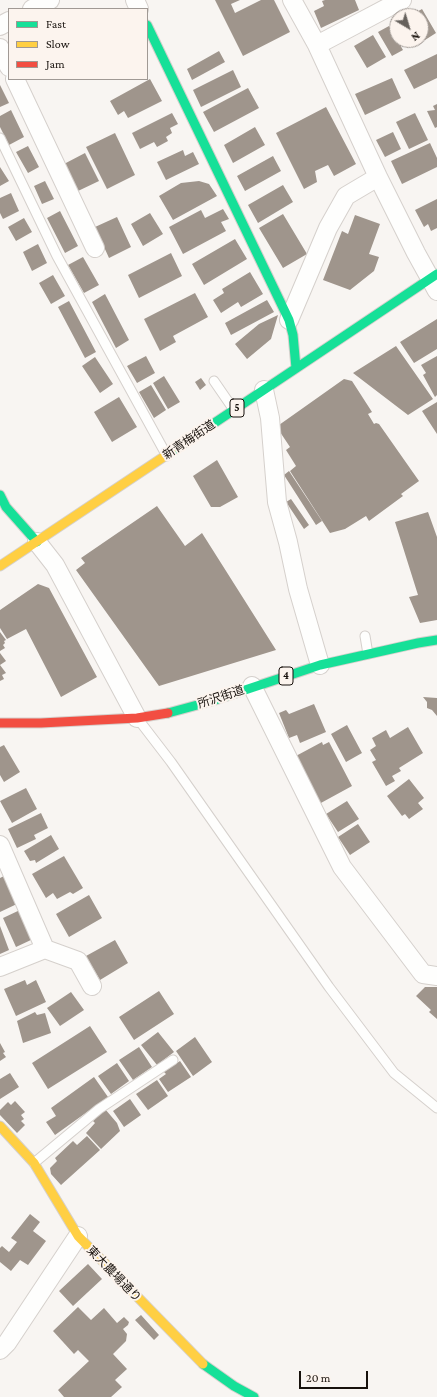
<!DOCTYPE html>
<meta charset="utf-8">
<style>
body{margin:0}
#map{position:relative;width:437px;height:1397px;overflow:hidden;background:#f8f5f2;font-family:"Crimson Pro",serif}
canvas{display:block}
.legend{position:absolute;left:8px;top:8px;width:140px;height:72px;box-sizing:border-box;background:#fcf4ee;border:1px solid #a09994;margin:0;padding:5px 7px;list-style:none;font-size:12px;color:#17110c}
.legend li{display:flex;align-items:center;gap:8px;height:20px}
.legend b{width:20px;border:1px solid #a09994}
.north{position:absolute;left:389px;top:8px;width:40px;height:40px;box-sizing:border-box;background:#fcf4ee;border:1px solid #a09994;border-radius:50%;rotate:142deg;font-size:11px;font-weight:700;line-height:16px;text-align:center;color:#17110c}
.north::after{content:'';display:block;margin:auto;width:14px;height:18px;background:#66615c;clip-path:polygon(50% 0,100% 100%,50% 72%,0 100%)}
.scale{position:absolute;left:299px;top:1371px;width:69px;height:18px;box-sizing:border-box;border:2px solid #17110c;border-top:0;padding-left:5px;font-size:12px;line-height:14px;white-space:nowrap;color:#17110c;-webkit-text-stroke:3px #fcf4ee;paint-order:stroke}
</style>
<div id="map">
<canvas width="437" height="1397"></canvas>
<ul class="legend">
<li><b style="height:5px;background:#16e098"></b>Fast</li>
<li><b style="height:5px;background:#ffcf43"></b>Slow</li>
<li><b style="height:5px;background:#f24e42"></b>Jam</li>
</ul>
<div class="north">N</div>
<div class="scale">20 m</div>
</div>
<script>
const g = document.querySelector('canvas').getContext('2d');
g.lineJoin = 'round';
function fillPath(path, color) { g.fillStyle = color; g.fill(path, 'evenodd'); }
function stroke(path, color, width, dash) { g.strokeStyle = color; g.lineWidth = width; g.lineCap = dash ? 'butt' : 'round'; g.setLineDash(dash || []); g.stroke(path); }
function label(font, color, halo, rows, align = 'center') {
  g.font = font + ' "Crimson Pro","Noto Sans JP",serif'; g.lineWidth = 4; g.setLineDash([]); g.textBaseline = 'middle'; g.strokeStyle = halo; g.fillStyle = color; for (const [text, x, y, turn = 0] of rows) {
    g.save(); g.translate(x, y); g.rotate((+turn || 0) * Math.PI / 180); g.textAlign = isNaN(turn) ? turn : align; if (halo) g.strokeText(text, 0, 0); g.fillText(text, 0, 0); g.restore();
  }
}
const building = new Path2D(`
 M215 0H240L231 4 235 13 261 0H274L290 32 243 56Z
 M325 0H355L359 10 321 28 314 11 324 6 322 1Z
 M422 9 436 33 425 40 421 33V16H410Z
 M397 21V31L393 24Z
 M389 26 403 50 392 56 378 32Z
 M373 35 386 57 367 68 354 46Z
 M402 40H417L418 41 407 48Z
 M219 51 225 62 192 80 187 69Z
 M437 54V78L414 89 404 70Z
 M233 70 241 87 201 107 193 90Z
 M392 78 401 98 365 115 355 94Z
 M150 79 162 101 128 118 124 111 118 115 110 101Z
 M0 85 9 103 0 107Z
 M248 88 259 108 214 132 203 112Z
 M437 104V127L435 128 427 111 435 110 433 106Z
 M326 107 356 164 334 176 328 165 315 171 317 182 304 189 276 133Z
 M11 110 24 137 9 145 0 127V116Z
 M172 113 178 124 170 128 172 133 166 137 168 141 157 147 154 142 140 149 132 133Z
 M415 113 428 140 409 149 396 122Z
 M255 127 265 145 233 163 224 145Z
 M393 132 401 149 385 157 376 140Z
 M115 133 135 175 107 189 86 147Z
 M430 143 437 158V167L402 184 391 161Z
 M28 146 39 167 28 173 16 152Z
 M183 150 185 156 193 152 199 164 166 180 157 162Z
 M85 153 99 181 78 191 64 164Z
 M273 156 281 171 245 191 237 176Z
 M0 167 9 181 0 186Z
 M45 181 54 199 42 204 34 186Z
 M199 181 209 184 217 196 173 220 159 196 181 183Z
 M283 185 293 202 258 223 248 205Z
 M11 193 19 211 3 219 0 213V198Z
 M437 199V228L431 231 428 224 424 227 415 210Z
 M223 209 229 219 221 222 226 231 183 254 169 227 201 210 205 218Z
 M60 211 78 246 65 253 47 218Z
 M150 213 163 234 143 246 131 224Z
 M283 214 307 254 283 268 259 228Z
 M355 215 380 224 369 254 379 257 374 271 350 290 323 280 342 231 348 234Z
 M117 217 131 247 109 258 95 227Z
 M24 218 32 232 16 241 8 227Z
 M235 239 247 259 204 285 192 264Z
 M38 244 47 263 32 271 23 252Z
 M171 253 182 276 139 298 128 275Z
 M83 257 99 285 84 293 68 265Z
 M250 272 263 294 241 307 238 302 221 313 213 300 224 293 222 289Z
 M53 275 65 296 51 304 39 283Z
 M195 293 208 317 173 336 176 342 160 351 144 319Z
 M105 294 129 340 116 348 92 302Z
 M267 300 274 312 231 335 225 323Z
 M69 301 96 352 85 358 58 307Z
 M278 315 271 339 247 359 235 344 259 324Z
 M437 319V349L414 363 400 342Z
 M396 346 433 399 408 415 353 373Z
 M146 356 155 373 137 383 127 366Z
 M437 356V395L435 397 423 375 426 373 421 365Z
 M95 357 113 384 100 393 82 366Z
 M164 376 180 402 168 409 153 383Z
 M201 378 206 385 200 390 195 382Z
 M344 379 352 381 372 412 368 414 374 424 376 423 379 424 419 481 401 494 403 496 369 521 366 516 345 529 330 533 290 471 296 466 286 450 290 447 280 432 279 425Z
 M151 385 166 410 154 418 139 392Z
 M119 397 137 427 112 442 94 412Z
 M437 402V434L422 411Z
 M217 460 238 497 220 507H211L193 476Z
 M289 471 322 521 316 525 284 475Z
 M291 499 309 525 304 529 286 502Z
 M157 506 185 546 202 533 276 650 159 686 76 570 85 563 81 558Z
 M428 512 437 537V620L420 623 409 597 418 595 395 522Z
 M38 584 49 588 97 677 61 697 26 629 7 639 0 628V610Z
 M0 632 6 640 4 641 5 643 3 645 5 648 0 651Z
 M0 653 6 661 0 665 6 673 2 675 4 679 0 681Z
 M423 697 437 698V716L432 710 427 708V702Z
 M314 704 326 732 300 743 297 735 289 738 279 713 286 710 289 714Z
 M347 725 362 753 346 762 331 734Z
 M408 727 423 753 399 768 401 771 392 776 395 781 386 786 372 762 376 760 370 750 376 746 372 738 386 730 390 738Z
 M322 742 323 745 329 742 352 786 319 804 294 757Z
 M4 745 20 772 4 782 0 775V747Z
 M409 779 424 798 418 803 423 809 409 819 405 814 402 816 387 796Z
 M26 788 37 809 12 823 0 801Z
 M347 801 359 819 338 832 326 814Z
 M41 813 48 828 34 835 36 839 17 848 8 829Z
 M358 824 370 842 350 855 338 837Z
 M51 835 59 849 36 863 35 860 30 861 24 851Z
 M64 856 83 888 73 894 70 892 57 899 53 893 46 898 32 874Z
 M6 875 19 903 0 912V878Z
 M89 895 102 918 69 937 56 914Z
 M20 910 33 939 16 947 3 918Z
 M0 926 9 950 0 954Z
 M115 940 128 963 100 980 86 956Z
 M25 980 27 985 36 980 46 1002 16 1016 4 989Z
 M425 987H437V1019L429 1012 431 1010 416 996Z
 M159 991 174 1014 134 1040 119 1017Z
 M71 992 84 1010 60 1026 47 1008Z
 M35 1012 37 1015 45 1013 51 1033 23 1043 17 1021Z
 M90 1026 107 1052 48 1089 32 1063Z
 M158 1032 174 1052 157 1065 141 1045Z
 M195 1037 212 1062 193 1076 176 1051Z
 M0 1043 5 1052 3 1053 6 1057 0 1061Z
 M139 1047 152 1067 133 1080 119 1060Z
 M180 1061 191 1077 168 1092 159 1079 166 1074 164 1072Z
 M117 1063 129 1081 111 1094 98 1076Z
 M10 1073 19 1087 0 1099V1079Z
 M94 1077 108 1097 55 1135 46 1122 56 1116 51 1108Z
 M157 1080 168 1096 148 1110 136 1094Z
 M130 1099 141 1115 124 1127 113 1111Z
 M15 1101 25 1112 21 1115 24 1119 21 1121 25 1125 17 1133 0 1115V1110L8 1102 11 1105Z
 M105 1109 117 1123 120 1131 101 1149 86 1133 95 1123 93 1121Z
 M87 1136 100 1150 61 1185 51 1174 50 1168 57 1161 55 1158 73 1141 77 1145Z
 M30 1214 40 1222 33 1231 46 1241 28 1265 20 1260 11 1271 0 1262V1248L2 1246 9 1252 17 1242 11 1238Z
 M88 1264 102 1279 73 1306 59 1291Z
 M78 1307 91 1320 104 1308 117 1323 124 1317 129 1322 128 1325 123 1329 127 1334 126 1341 113 1354 127 1369 115 1380 122 1387 111 1397H64L58 1390 89 1361 78 1350 74 1354 53 1331Z
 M141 1315 159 1335 154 1340 135 1320Z`);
const lane = new Path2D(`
 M0 138 57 256 167 456
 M214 381 234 410
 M365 636 368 654
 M138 719 171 762 329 987 394 1073 437 1108
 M34 1163 99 1109 173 1060`);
const street = new Path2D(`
 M135 0 139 9
 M292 0 317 45 378 177 416 253 437 291
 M32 9 50 0
 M0 26 9 21
 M317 45 402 0
 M0 48 9 67
 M15 79 95 248
 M289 320 328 228 346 196 378 177
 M264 390 270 418 277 502 288 542 298 589 320 665
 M37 542 55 565 137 718
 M252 686 342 867 423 974 437 976
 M0 845 45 949 78 961 92 986
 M0 967 45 949
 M0 1350 7 1343 78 1236`);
const fast = new Path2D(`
 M147 25 289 320 293 335 296 368
 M171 452 437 274
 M0 495 6 507 37 542
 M168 713 212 701 320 665 418 643 437 640
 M203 1364 234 1386 254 1397`);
const slow = new Path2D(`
 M0 566 171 452
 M0 1126 34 1163 78 1236 203 1364`);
const jam = new Path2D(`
 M0 723H41L137 718 168 713`);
const shields = [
 [237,408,14],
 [286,676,14]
];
const shieldNames = [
 ["5",237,408],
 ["4",286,676]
];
const streetNames = [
 ["新青梅街道",189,440,-34],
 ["所沢街道",221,697,-18],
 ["東大農場通り",114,1274,46]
];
fillPath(building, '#9f958c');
stroke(lane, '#d5d0cc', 11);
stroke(street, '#d5d0cc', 20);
stroke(fast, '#d5d0cc', 11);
stroke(slow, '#d5d0cc', 11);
stroke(jam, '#d5d0cc', 11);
stroke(lane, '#fefefd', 9);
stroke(street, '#fefefd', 18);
stroke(fast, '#16e098', 9);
stroke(slow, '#ffcf43', 9);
stroke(jam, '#f24e42', 9);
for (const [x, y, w] of shields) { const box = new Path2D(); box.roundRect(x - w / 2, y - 9, w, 18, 3); g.fillStyle = '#fcf4ee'; g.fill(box); stroke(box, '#17110c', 1); }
label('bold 11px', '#17110c', null, shieldNames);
label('12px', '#17110c', '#fcf4ee', streetNames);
</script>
